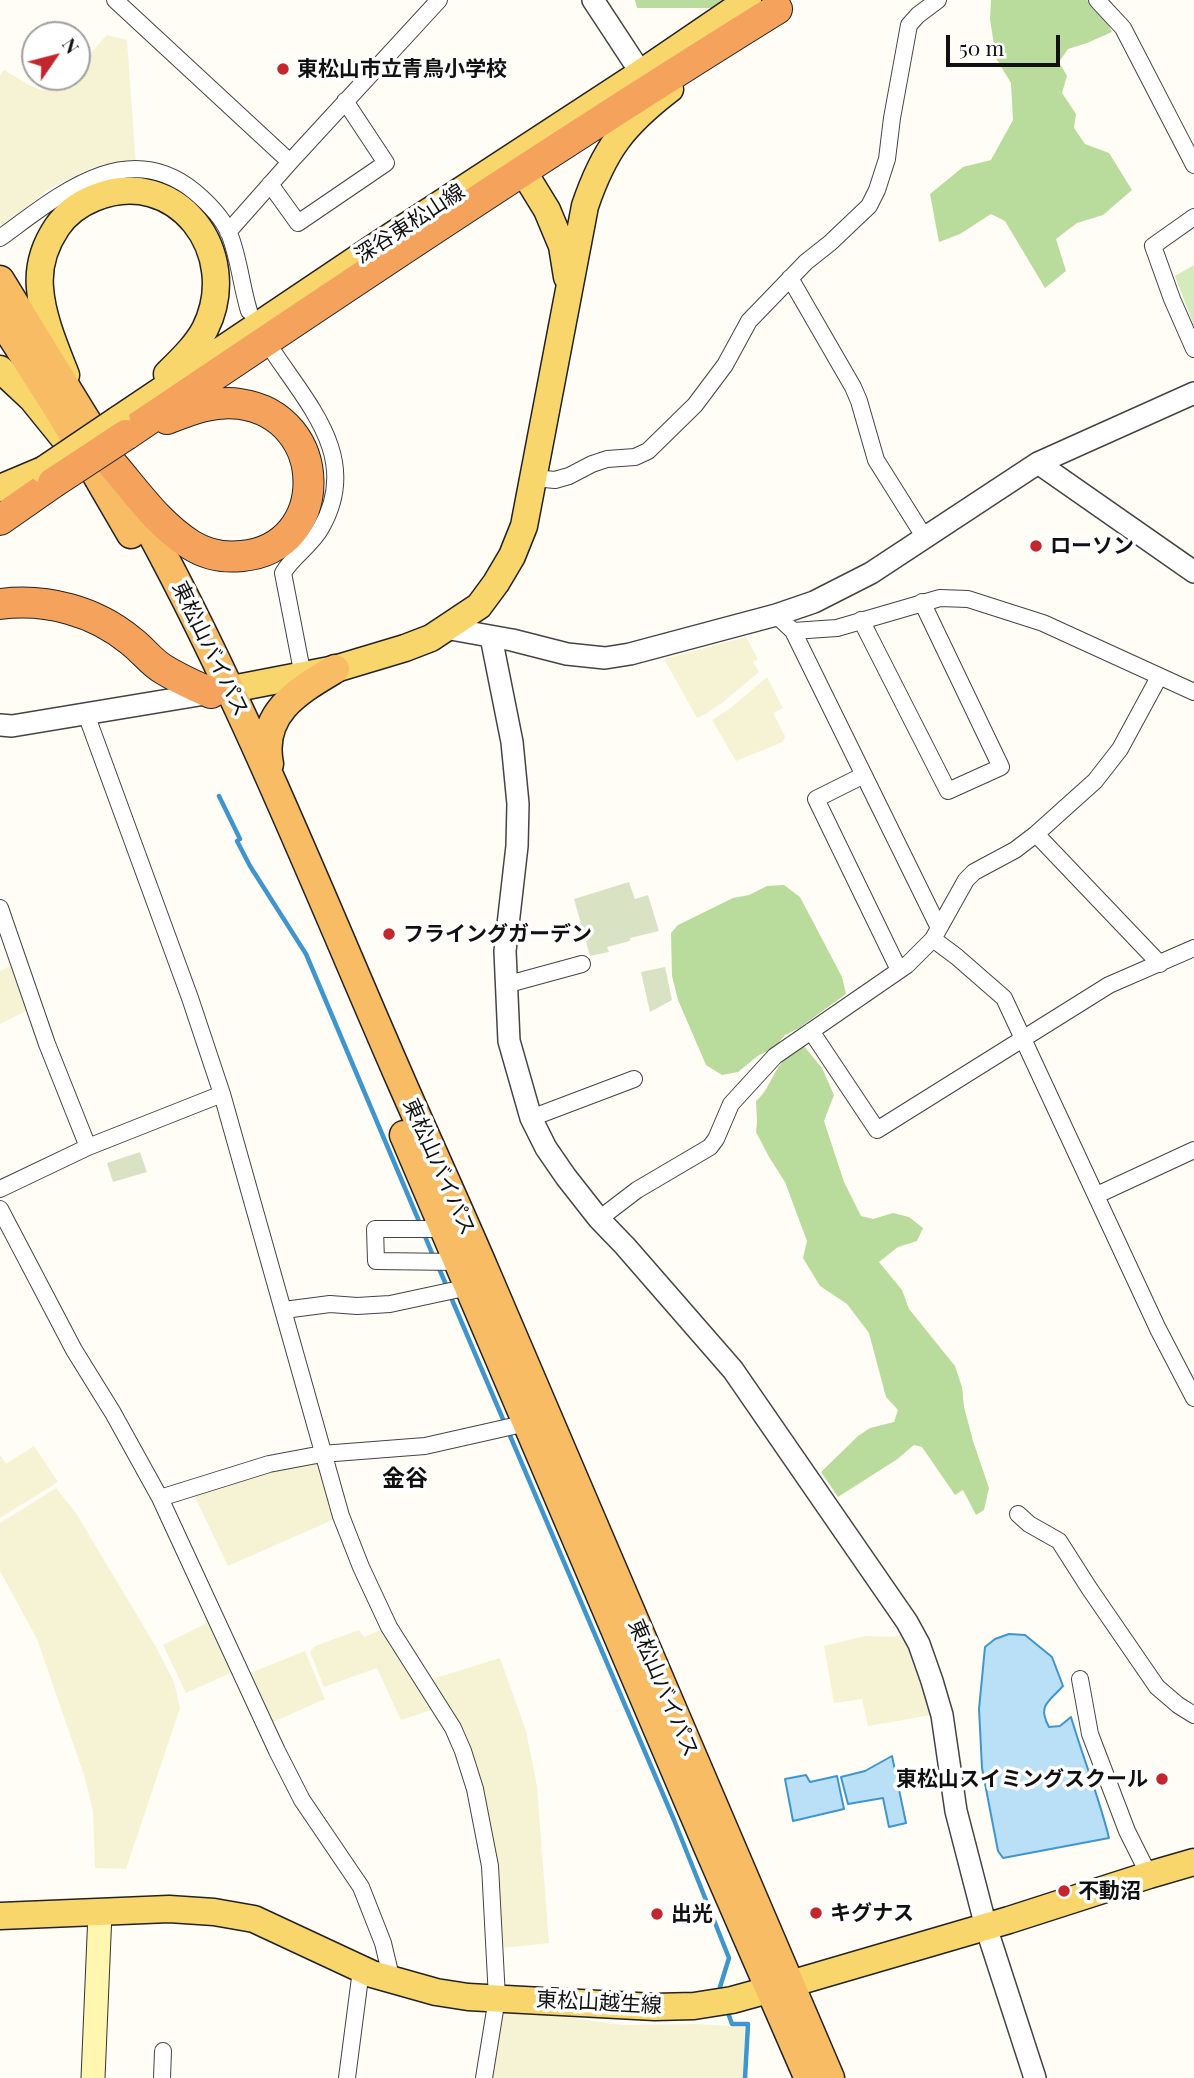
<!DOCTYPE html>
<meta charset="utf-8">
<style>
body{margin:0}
#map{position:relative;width:1194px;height:2078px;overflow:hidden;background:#fffdf5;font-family:"Playfair Display",serif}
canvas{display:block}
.north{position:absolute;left:21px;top:21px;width:70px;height:70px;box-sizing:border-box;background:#fff;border:2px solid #a0a0a0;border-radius:50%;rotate:55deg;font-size:19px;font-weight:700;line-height:28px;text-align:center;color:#111}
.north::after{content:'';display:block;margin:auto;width:24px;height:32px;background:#c4262e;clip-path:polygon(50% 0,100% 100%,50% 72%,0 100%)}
.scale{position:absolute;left:946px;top:35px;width:114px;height:32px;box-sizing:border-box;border:4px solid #111;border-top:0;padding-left:9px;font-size:21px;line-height:24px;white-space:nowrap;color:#111;-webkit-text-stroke:5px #fff;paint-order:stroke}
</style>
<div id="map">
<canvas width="1194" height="2078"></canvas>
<div class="north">N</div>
<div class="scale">50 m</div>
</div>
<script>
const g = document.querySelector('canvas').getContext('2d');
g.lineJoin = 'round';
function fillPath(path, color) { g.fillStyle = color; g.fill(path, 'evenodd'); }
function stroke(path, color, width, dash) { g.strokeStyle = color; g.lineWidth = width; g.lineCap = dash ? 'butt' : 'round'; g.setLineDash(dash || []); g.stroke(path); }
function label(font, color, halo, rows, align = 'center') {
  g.font = font + ' "Playfair Display","Noto Sans JP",serif'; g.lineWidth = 7; g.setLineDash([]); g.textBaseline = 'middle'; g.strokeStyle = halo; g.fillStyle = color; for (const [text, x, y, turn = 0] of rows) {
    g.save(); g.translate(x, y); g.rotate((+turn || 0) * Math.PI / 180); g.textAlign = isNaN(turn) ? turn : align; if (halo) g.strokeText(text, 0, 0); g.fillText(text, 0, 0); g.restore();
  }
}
const farmland = new Path2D(`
 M107 35 127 40 136 166 113 164 91 168 47 190 0 230V76L4 70 29 85 41 90 51 88 70 77H77V68Z
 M746 637 758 659 753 662 759 672 723 702 707 713 697 718 664 659Z
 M767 677 783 708 773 713 785 736 783 742 736 761 712 720 732 707Z
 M14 964 30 1009 0 1024V971Z
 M34 1446 58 1482 0 1518V1455L6 1464Z
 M318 1460 337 1518 228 1566 193 1493 270 1468Z
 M56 1488 76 1513 156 1647 174 1682 180 1708 126 1869 95 1868 93 1811 85 1778 37 1639 0 1571V1523Z
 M211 1621 233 1672 186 1693 163 1645Z
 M383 1629 434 1709 401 1720 377 1668 324 1687 310 1652 315 1646 359 1630 364 1637Z
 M901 1634 916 1666 931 1715 868 1726 862 1699 834 1703 824 1646 865 1636 895 1637Z
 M305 1651 325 1699 273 1722 250 1673Z
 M500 1658 526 1731 537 1786 549 1943 504 1948 496 1871 488 1816 475 1763 450 1710 429 1680Z
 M505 2008 621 2025 696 2024 745 2027 743 2078H489Z`);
const green = new Path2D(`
 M1194 265V326L1175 276Z`);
const forest = new Path2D(`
 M635 0H726L713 8H637Z
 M991 0H1087L1103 14 1112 32 1087 43 1068 49 1059 62 1067 76 1062 93 1076 114 1074 128 1085 144 1109 153 1132 190 1103 215 1077 223 1056 239 1066 271 1045 288 1005 221 991 214 960 234 939 242 930 194 963 167 991 160 1013 120 1011 83 996 58 990 19Z
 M784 885 800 897 842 977 846 994 799 1028 785 1035 773 1049 759 1055 738 1072 722 1075 706 1065 678 1000 672 976 671 933 678 925 733 898 749 895 767 886Z
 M803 1045 822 1068 834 1095 824 1121 844 1182 861 1216 873 1219 893 1213 909 1217 923 1228 917 1241 898 1247 879 1262 902 1290 909 1309 955 1366 962 1387 964 1407 973 1441 989 1488 984 1510 976 1515 963 1490 955 1495 922 1447 914 1445 896 1460 838 1497 821 1472 858 1436 870 1428 894 1422 898 1410 886 1397 869 1333 847 1304 820 1286 803 1258 807 1241 785 1182 769 1157 756 1132 757 1122 756 1101C768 1092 773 1071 785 1059 789 1054 797 1050 803 1045Z`);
const cemetery = new Path2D(`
 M629 882 635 899 648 895 659 931 630 938V941L607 947 609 952 590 956 574 899Z
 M665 967 672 1000 650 1012 641 972Z
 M140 1152 147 1172 113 1182 107 1163Z`);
const water = new Path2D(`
 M1009 1634 1025 1635 1052 1657 1063 1686C1049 1702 1037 1705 1049 1727L1060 1726 1071 1717C1083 1758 1099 1797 1109 1838L1003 1858 998 1851 982 1768 979 1709 985 1647 995 1639Z
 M892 1756 906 1823 889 1827 883 1798 848 1804 841 1777 865 1771Z
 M806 1775 810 1782 837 1776 844 1809 793 1821 785 1779Z`);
const stream = new Path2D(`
 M219 796 240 839 237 841 250 866 306 954 421 1226
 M424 1234 434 1258
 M438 1266 447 1287
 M450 1295 674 1820 729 1958 720 1987 721 1991
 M727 2010 732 2024H748L745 2078`);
const minor = new Path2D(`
 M115 0 290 162
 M1097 0 1123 28 1194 165
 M270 184 298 223 386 163 345 101
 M1194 217 1153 246 1172 299 1194 349
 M228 232 290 162 439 0
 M0 238C57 197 126 135 195 192 208 203 222 217 229 233 239 257 241 285 249 311
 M790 278 853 387 859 401 876 460 925 538
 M272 350C309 406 361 459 321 528 311 546 293 556 283 573L303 676
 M534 478 555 480 569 476 592 464 607 459 635 457 648 451 695 405 725 365 749 321 806 262 830 243 869 206 877 190 887 159 892 118 909 25 918 15 938 0
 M776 615 793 631 837 628 940 598 968 599 1043 623 1194 692
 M861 620 948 791 1001 767 922 602
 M793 631 939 928
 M86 714 190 998 222 1094 341 1516 361 1567 389 1627 453 1728 463 1751 475 1789 490 1866 497 1998 484 2078
 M864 775 816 799 899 970
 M1036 834 1160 964
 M0 908 47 1044 88 1147
 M933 939 957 957 1004 998 1158 1329 1194 1398
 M505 985 582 964
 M811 1031 877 1130 1109 985 1194 948
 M531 1118 634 1079
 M0 1189 88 1147 222 1094
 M1097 1195 1194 1150
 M0 1209 74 1350 113 1413 160 1498 277 1751 302 1800 361 1887 383 1943 389 1968V1980
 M599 1219 637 1190 710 1147 716 1139 731 1104 775 1056 907 965 933 939 966 880 974 872 1015 850 1036 834 1095 781 1120 749 1159 677
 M444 1229H375L376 1261 458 1262
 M284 1310 330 1304 357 1306 390 1304 469 1287
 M160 1498 269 1464 322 1454 425 1446 527 1423
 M1018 1514 1029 1524 1059 1541 1089 1588 1157 1687 1178 1705 1194 1715
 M1080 1679 1090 1734 1127 1831 1149 1875
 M162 2078 163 2051
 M347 2078 361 1970`);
const tertiary = new Path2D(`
 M593 0 641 73
 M1038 463 1194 572
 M445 628 512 640 567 654 605 658 630 654 776 615 814 602 871 573 1038 463 1194 393
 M491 637 512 742 518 804 517 846 505 951 509 1041 531 1118 546 1148 566 1177 599 1219 625 1246 733 1370 907 1622 919 1644 932 1681 942 1715 956 1811 986 1927 1035 2078
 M0 725 12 726 211 693`);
const secondary = new Path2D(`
 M93 2078 100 1913`);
const primary = new Path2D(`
 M523 171 547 210 562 246 567 277
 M0 369 32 399 66 441
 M66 375C55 347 42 317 40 288 38 266 45 245 57 227 66 214 79 204 94 198 176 164 243 253 205 329 196 346 181 360 167 374
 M117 420 376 246 641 73 748 0
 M0 488 43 470
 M211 693 335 669 405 648 431 638 479 606 496 583 512 556 524 526 585 206C604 150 623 125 670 89
 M0 1916 169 1909 214 1912 254 1919 372 1974 436 1992 468 1997 655 2007 694 2006 732 2000 790 1984 1009 1920 1149 1875 1194 1862`);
const trunk = new Path2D(`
 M0 280 108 456
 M0 318 60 412 131 534
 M132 498C237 685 315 884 401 1081 429 1145 458 1208 485 1271 602 1540 714 1810 830 2078
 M269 764C259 713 298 691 335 669
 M404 1135 708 1847 806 2072`);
const motorway = new Path2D(`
 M126 435C341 290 556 146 777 9
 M113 465C137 493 159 525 191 545 207 555 224 558 242 556 331 548 331 417 240 404 215 400 190 410 167 419
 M0 520 53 483
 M0 604C46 598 95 611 131 641 142 649 151 662 163 669 179 679 195 686 211 693`);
const primaryBridge = new Path2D(`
 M43 470 117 420`);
const motorwayBridge = new Path2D(`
 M53 483 126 435`);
const markers = [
 [283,69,7,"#c4262e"],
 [1036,546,7,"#c4262e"],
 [389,934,7,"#c4262e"],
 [1162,1779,7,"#c4262e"],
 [1064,1891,7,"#c4262e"],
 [816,1913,7,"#c4262e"],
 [657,1914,7,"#c4262e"]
];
const poiNames = [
 ["東松山市立青鳥小学校",297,69],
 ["ローソン",1050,546],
 ["フライングガーデン",403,934],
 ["東松山スイミングスクール",1148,1779,"right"],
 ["不動沼",1078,1891],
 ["キグナス",830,1913],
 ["出光",671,1914]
];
const streetNames = [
 ["深谷東松山線",410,224,-33],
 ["東松山バイパス",210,649,64],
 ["東松山バイパス",439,1167,66],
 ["東松山バイパス",663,1688,67],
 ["東松山越生線",599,2003,3]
];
const neighbourhoodNames = [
 ["金谷",405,1479]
];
fillPath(farmland, '#f6f3d4');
fillPath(green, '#d5ebbd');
fillPath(forest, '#b9dc9c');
fillPath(cemetery, '#d9e3c4');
fillPath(water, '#b9e0f7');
stroke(water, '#3f96cf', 2);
stroke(stream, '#3f96cf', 4.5);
stroke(minor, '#444', 18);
stroke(tertiary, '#444', 24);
stroke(secondary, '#333', 25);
stroke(primary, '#222', 29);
stroke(trunk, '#222', 31);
stroke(motorway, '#222', 32);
stroke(minor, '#fff', 16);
stroke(tertiary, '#fff', 21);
stroke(secondary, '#fff6b0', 23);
stroke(primary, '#f9d66b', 26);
stroke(trunk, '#f7bc64', 28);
stroke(motorway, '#f5a25d', 30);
stroke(primaryBridge, '#222', 29, []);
stroke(motorwayBridge, '#222', 32, []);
stroke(primaryBridge, '#f9d66b', 26);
stroke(motorwayBridge, '#f5a25d', 30);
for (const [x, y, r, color] of markers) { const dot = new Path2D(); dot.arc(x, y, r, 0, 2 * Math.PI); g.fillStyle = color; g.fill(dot); stroke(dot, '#fff', 2.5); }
label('bold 21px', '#111', '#fff', poiNames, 'left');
label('21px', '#111', '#fff', streetNames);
label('bold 23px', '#111', '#fff', neighbourhoodNames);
</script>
